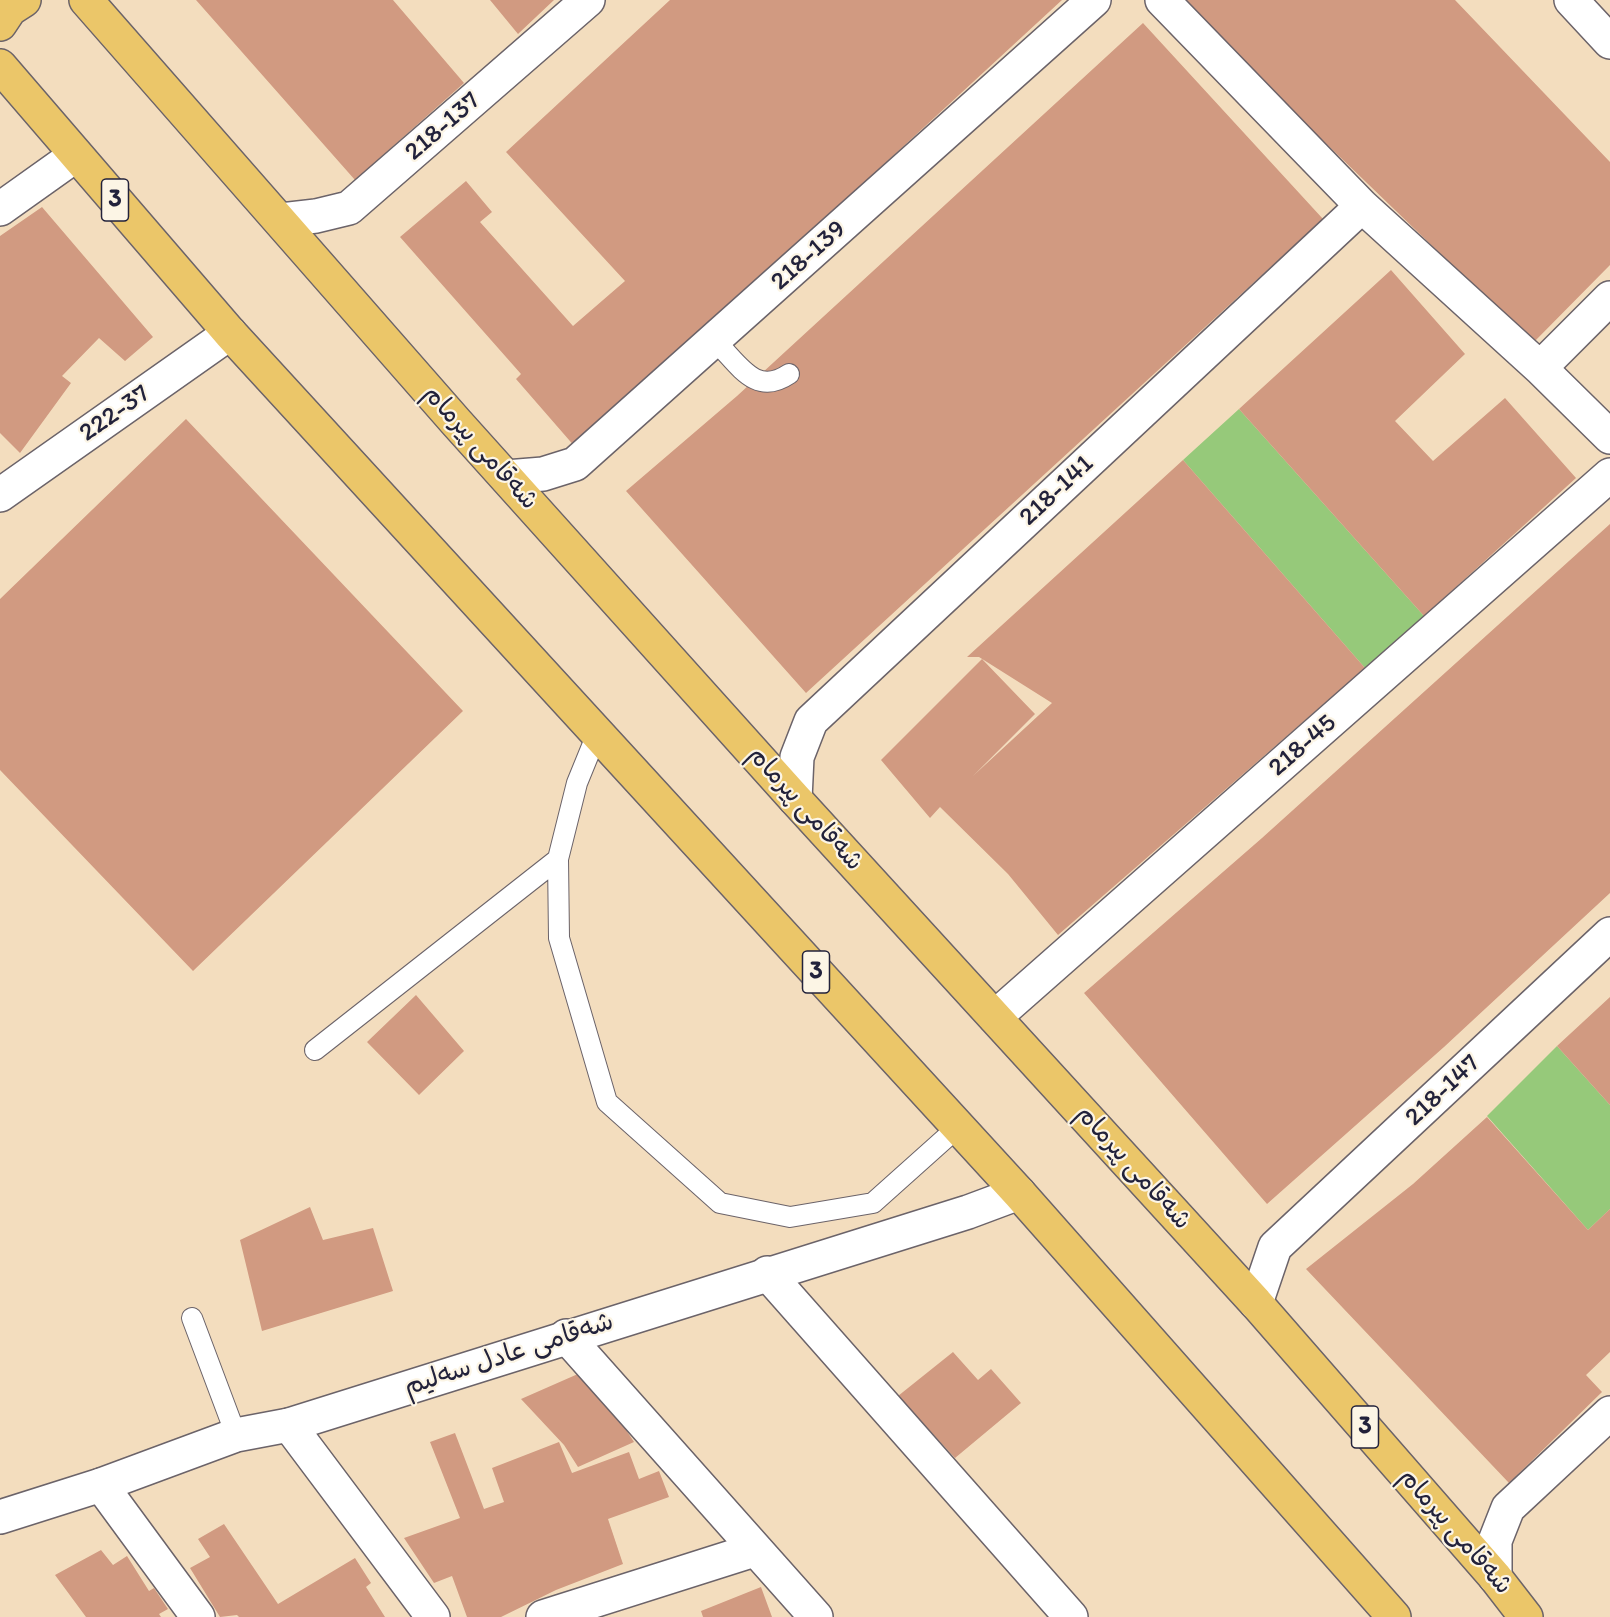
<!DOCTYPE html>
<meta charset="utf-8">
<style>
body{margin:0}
canvas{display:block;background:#f3ddbe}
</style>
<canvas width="1610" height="1617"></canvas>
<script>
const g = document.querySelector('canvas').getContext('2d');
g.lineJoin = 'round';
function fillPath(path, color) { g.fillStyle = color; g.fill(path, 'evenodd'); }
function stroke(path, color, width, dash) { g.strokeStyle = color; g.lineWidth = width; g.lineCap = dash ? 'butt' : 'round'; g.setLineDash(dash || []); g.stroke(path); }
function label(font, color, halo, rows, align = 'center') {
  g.font = font + ' Itim,"Playpen Sans Arabic",sans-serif'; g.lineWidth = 4.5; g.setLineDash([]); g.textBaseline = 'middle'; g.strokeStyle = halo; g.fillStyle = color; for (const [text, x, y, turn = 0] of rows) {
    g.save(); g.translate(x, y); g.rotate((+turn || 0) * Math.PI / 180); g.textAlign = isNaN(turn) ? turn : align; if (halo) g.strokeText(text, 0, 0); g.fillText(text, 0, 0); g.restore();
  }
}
const green = new Path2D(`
 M1239 409 1424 616 1365 668 1183 460Z
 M1557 1046 1610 1105V1209L1588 1230 1487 1116Z`);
const building = new Path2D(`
 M196 0H393L464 83 355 180Z
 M490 0H554L518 34Z
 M670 0H1062L576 448 516 379 521 374 400 237 466 181 492 212 480 222 573 326 625 281 506 152Z
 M1182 0H1455L1610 162V265L1533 343 1231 52Z
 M1143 23 1323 219 806 693 626 491 737 396Z
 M42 207 153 337 125 361 99 338 62 376 71 383 20 453 0 433V236Z
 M1391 270 1465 354 1395 421 1433 461 1505 398 1576 478 1424 616 1239 409Z
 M186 419 463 711 193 971 0 770V599Z
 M1183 460 1365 668 1058 935 1008 874 940 807 930 818 881 760 982 659 1035 714 973 776 1052 703 979 657H967Z
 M1610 524V893L1444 1047 1267 1204 1084 993 1262 838Z
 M416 995 464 1051 419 1095 367 1042Z
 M1610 997V1105L1557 1046Z
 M1487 1117 1588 1230 1610 1209V1352L1586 1375 1602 1392 1509 1483 1306 1269 1413 1184Z
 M310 1207 323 1240 373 1228 393 1291 262 1331 240 1240Z
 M953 1352 978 1380 991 1369 1021 1403 955 1458 898 1396Z
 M587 1370 634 1442 578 1467 564 1445 521 1399Z
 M455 1433 484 1509 504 1502 492 1468 559 1442 572 1473 629 1452 639 1479 659 1471 669 1497 608 1519 623 1564 556 1590 501 1617H467L452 1576 434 1583 404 1538 460 1518 430 1442Z
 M224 1524 278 1604 355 1558 371 1583 366 1587 385 1617H239L237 1615 220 1617 190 1568 210 1557 198 1539Z
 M101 1550 113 1565 127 1556 149 1591 154 1588 168 1609 159 1614 161 1617H86L55 1575Z
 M761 1587 772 1617H703L701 1611Z`);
const service = new Path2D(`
 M715 341C739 364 755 397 789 374
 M597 734 577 783 558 859 559 938 607 1102 720 1203 790 1217 873 1203 958 1127
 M315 1050 558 859
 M192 1318 236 1435`);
const minor = new Path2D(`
 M1162 0 1362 206 1540 368 1610 437
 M0 209 76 155
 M281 220 316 216 349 208 588 0
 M1540 368 1610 298
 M506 477 543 474 575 464 1094 0
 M795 799 797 757 811 721 1362 206
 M995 1017 1610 475
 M767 1273 1071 1617
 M1256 1303 1275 1247 1610 934
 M566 1336 816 1617
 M289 1425 433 1617
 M101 1485 198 1617
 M1495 1577V1541L1508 1508 1610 1413
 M543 1617 754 1550`);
const tertiary = new Path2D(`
 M1571 0 1610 42
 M0 495 230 333
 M0 1517 101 1485 236 1435 289 1425 968 1212 1019 1193`);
const trunk = new Path2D(`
 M86 0 456 422 795 799 1256 1303 1495 1577 1526 1617
 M0 24 10 9 24 0
 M0 66 230 333 1019 1193 1394 1617`);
const shields = [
 [115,200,27],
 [816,972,27],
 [1365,1427,27]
];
const shieldNames = [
 ["3",115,200],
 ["3",816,972],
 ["3",1365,1427]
];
const streetNames = [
 ["218-137",443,127,-41],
 ["218-139",809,256,-42],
 ["222-37",115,414,-35],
 ["شەقامی پیرمام",480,448,48],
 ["218-141",1057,491,-43],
 ["218-45",1303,746,-41],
 ["شەقامی پیرمام",805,809,48],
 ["218-147",1443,1091,-43],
 ["شەقامی پیرمام",1133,1168,48],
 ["شەقامی عادل سەلیم",509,1355,-18],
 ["شەقامی پیرمام",1455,1532,49]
];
fillPath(green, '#96c97a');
fillPath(building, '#d19a81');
stroke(service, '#6b6369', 22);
stroke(minor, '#6b6369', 36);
stroke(tertiary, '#6b6369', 36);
stroke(trunk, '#6b6369', 36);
stroke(service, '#fff', 20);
stroke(minor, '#fff', 33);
stroke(tertiary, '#fff', 33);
stroke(trunk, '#ebc669', 33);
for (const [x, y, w] of shields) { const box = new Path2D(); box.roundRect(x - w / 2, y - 21, w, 42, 4.5); g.fillStyle = '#fcf5e5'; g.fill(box); stroke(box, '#22223b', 1.5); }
label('bold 24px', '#22223b', null, shieldNames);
label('26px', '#22223b', '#fcf5e5', streetNames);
</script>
